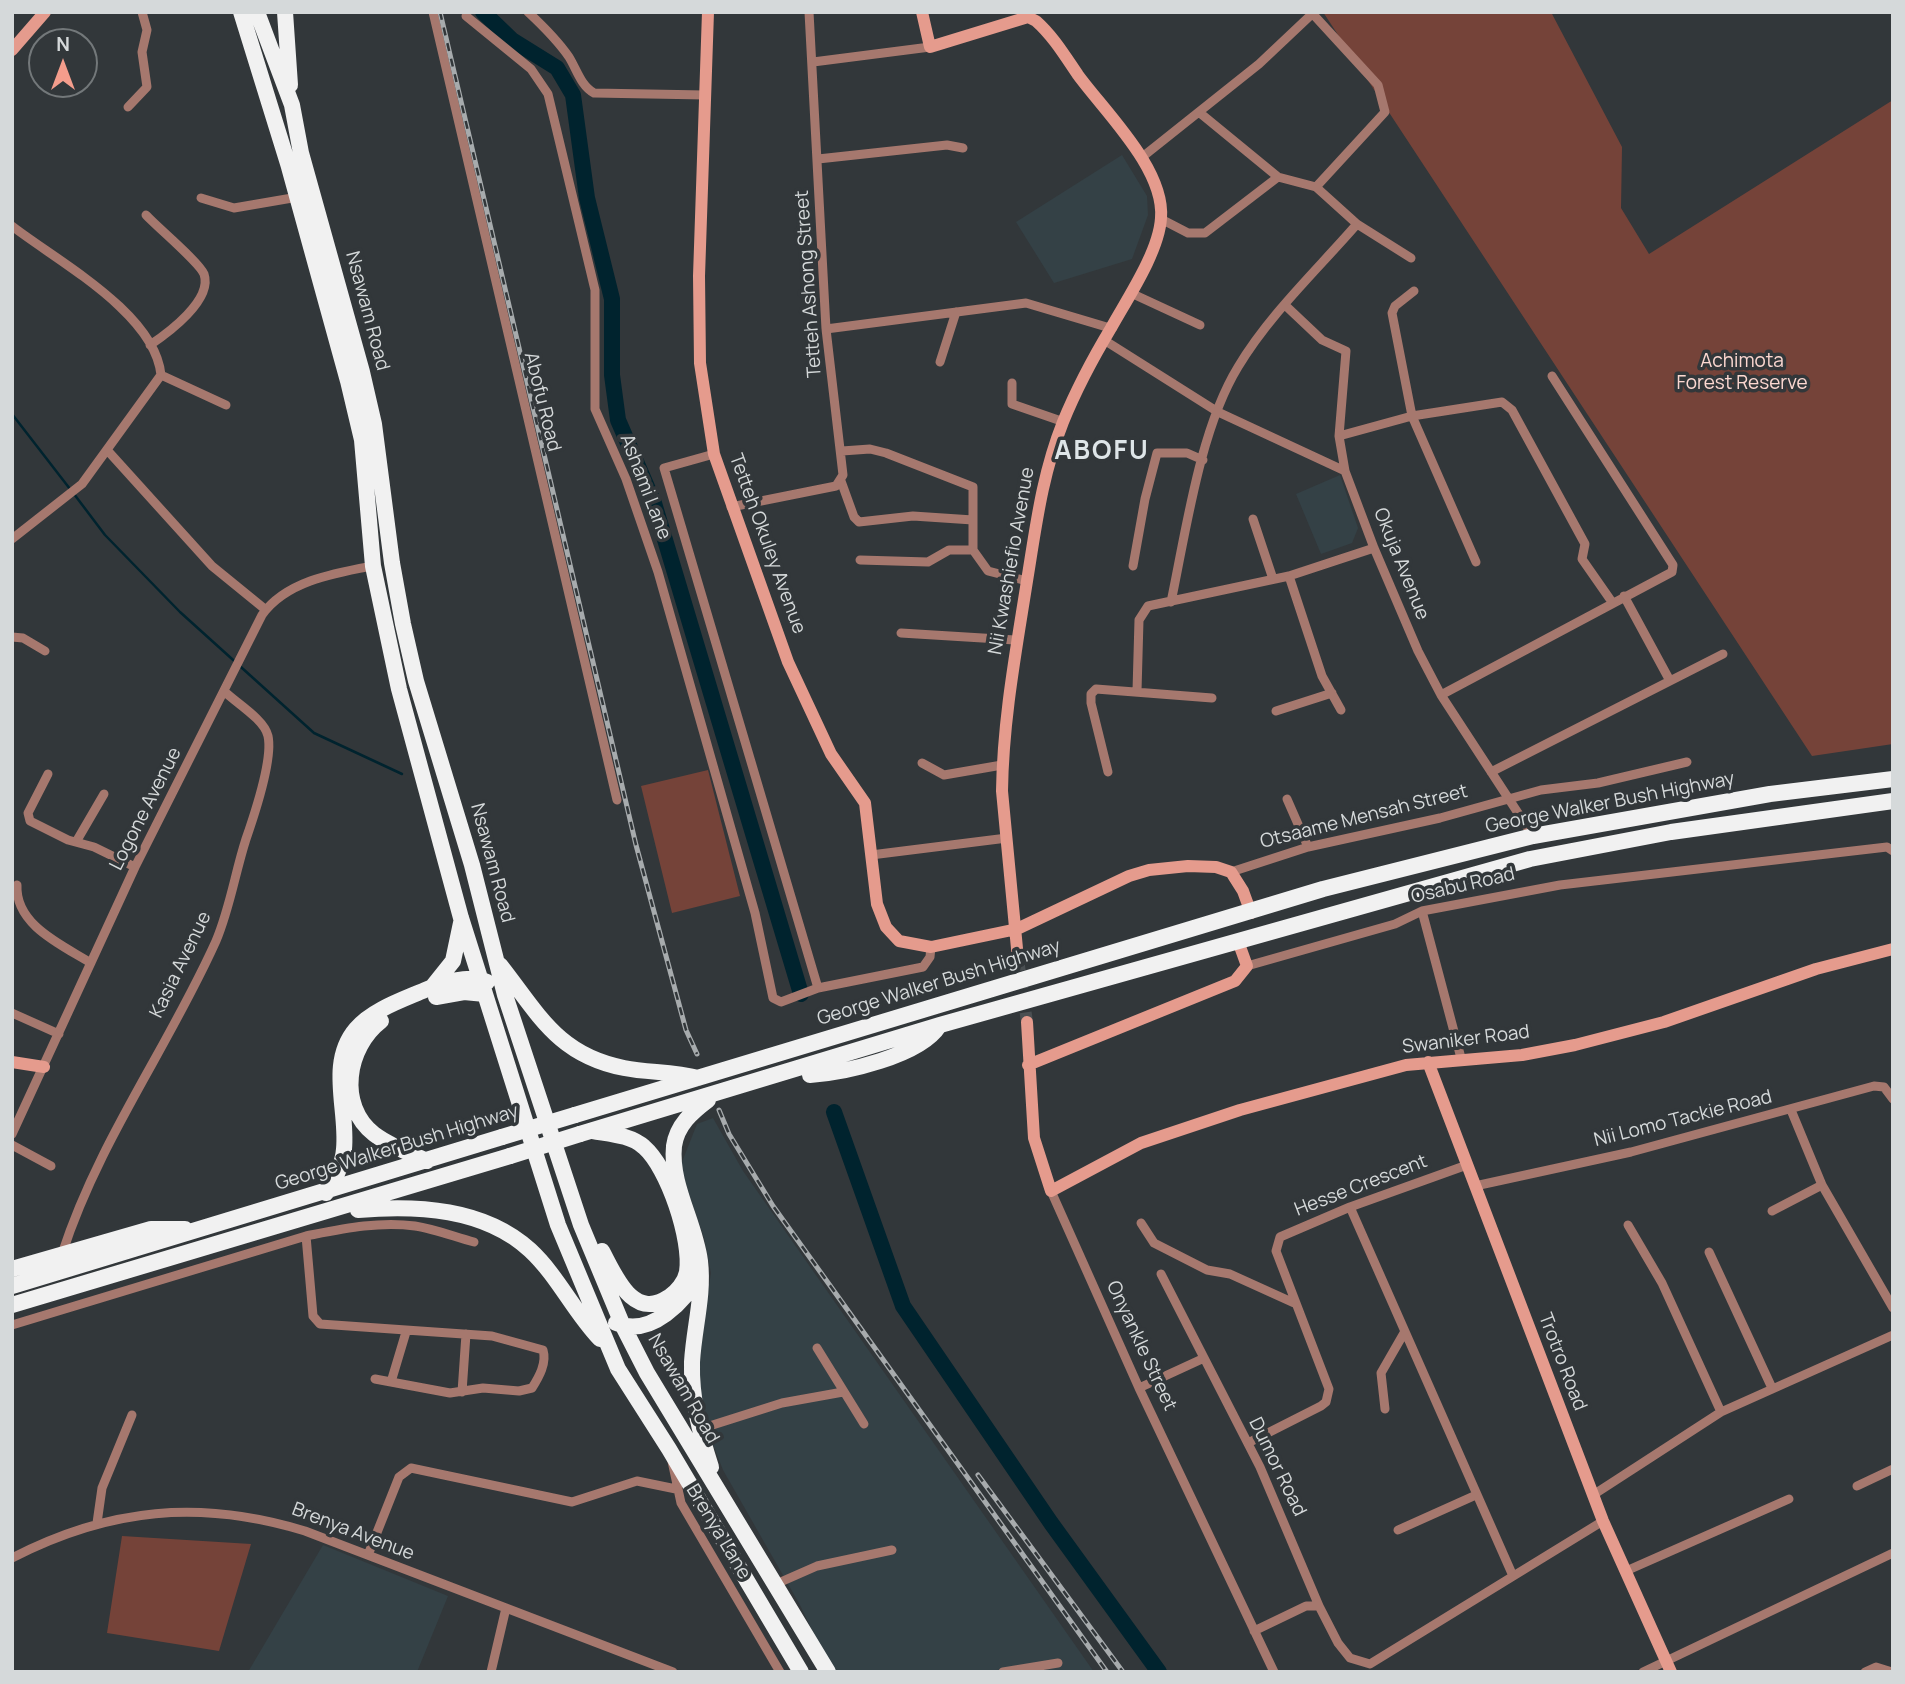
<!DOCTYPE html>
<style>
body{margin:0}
#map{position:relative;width:1905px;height:1684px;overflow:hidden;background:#32373a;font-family:Manrope,sans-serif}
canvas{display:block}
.frame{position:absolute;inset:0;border:14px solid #d5d9da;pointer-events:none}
.north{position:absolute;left:28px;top:28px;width:70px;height:70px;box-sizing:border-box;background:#32373a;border:2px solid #73787a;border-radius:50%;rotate:0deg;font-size:19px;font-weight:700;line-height:28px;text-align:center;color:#d5d9da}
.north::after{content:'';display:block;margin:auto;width:24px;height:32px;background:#f49d8c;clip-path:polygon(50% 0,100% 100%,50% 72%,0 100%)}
</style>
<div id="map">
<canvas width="1905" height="1684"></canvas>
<div class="frame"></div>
<div class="north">N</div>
</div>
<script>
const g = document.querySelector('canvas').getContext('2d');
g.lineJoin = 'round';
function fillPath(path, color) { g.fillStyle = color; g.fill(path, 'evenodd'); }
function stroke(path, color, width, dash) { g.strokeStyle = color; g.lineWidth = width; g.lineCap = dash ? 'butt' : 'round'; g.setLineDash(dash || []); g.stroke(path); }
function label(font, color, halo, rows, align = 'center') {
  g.font = font + ' Manrope,sans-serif'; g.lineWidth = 7; g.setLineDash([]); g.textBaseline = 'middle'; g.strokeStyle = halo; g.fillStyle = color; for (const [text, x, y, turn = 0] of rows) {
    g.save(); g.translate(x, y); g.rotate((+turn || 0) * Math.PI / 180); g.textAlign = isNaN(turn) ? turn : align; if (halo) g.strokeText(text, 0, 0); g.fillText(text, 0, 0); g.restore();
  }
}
const built = new Path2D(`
 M1122 155 1147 196 1148 215 1132 259 1054 283 1016 222Z
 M1340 475 1358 528 1352 543 1321 554 1296 494Z
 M713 1118 743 1171 1094 1672H832L800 1605 723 1470 706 1427 697 1380 698 1354 711 1273 704 1238 680 1167 697 1124Z
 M323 1545 448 1596 417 1672H248Z`);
const green = new Path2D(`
 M1323 12H1551L1622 147 1621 208 1649 254 1893 100V744L1812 756Z
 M708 770 740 896 672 913 641 786Z
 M122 1536 251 1544 219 1651 107 1633Z`);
const stream = new Path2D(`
 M12 414 70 489
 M74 494 105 535 180 612 314 733 402 774`);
const river = new Path2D(`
 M483 12 512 40 557 68 573 95 587 198 612 299V375L618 420 654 503 801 994
 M834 1112 903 1306 1051 1523 1159 1672`);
const secondaryTunnel = new Path2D(`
 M1018 959 1027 1022`);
const street = new Path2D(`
 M433 12 617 800
 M528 12C543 26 558 41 569 57 577 70 581 86 594 93L705 95
 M1311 12 1378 85 1385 112 1316 187
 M466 16 531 69 548 94 595 290V409L626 479 658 572 755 913 773 998 781 1002 818 988 923 967 930 957 931 947
 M813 62 930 47
 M128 107 147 87 142 52 147 30 142 12
 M1200 113 1278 177 1316 187 1357 224 1411 258
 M1141 158 1259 64 1312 14
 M818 159 947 145 963 148
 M201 198 234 208 298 197
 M146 215C157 227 199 262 204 274 213 300 168 333 150 345
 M1161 219 1188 233H1205L1278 177
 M12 226C57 261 155 313 161 375L82 484 12 539
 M1414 291 1395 306 1392 313 1412 416 1476 562
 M1133 294 1200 325
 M1286 306 1322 340 1346 351 1339 436 1345 471 1374 548 1418 651 1441 695 1533 836
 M826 329 1026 303 1110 328
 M1104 340 1218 412 1345 471
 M940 362 956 312
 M161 375 226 405
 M1012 383V404L1064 422
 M1339 436 1412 416 1502 402 1512 410 1585 544 1582 559 1612 602
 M108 451 212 566 266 610
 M842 451 870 449 886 453 973 487V550L988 571 1027 581
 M714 454 664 468 818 988
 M841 481 854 517 859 522 913 516 973 520
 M731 507 836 486 843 475 826 329 809 12
 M1253 519 1273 579
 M860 560 928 562 949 550H973
 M1133 566 1145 499 1157 453H1187L1203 460
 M1289 576 1322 676 1341 710
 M1624 596 1669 679
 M1171 602C1186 531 1200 429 1238 367 1269 315 1317 270 1357 224
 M901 633 1015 640
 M12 637 23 638 45 651
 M1137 691 1139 620 1148 606 1289 576 1374 548
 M1441 695 1672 572 1673 565 1552 376
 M1276 711 1332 693
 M922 763 944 775 1002 765
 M1108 772 1091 703V694L1096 689 1212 698
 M1491 772 1723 654
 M48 774 28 813 30 821 68 840 94 847 135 867
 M1287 799 1308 847
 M76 842 104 794
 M871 855 1007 838
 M1231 872 1308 847 1440 818 1541 790 1598 783 1687 762
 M17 885C15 925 62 945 91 963
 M1422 911 1461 1058
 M1247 966 1395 924 1422 911 1560 885 1887 847 1893 851
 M12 1013 59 1034
 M1791 1110 1822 1185 1893 1308
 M12 1134 135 867 262 615C286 581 335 573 373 566
 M12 1145 51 1166
 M1475 1186 1631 1152 1874 1086 1884 1087 1893 1099
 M1051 1191 1139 1388 1274 1672
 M1350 1207 1513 1576
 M1772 1211 1822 1185
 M1141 1223 1154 1243 1207 1270 1230 1274 1294 1303
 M1628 1225 1662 1283 1721 1412
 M306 1236 313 1316 320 1324 492 1336 543 1350C547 1363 539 1377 532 1388L519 1391 483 1388 450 1393 375 1379
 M1709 1252 1772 1388
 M62 1254C99 1140 168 1048 216 941 230 908 235 873 246 839 254 816 273 759 268 736 264 719 236 703 224 691
 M1161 1274 1260 1467 1319 1606 1338 1643 1350 1658 1370 1664 1603 1521
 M12 1325 306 1236C342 1229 378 1221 415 1226 435 1229 455 1237 474 1242
 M817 1348 864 1424
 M391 1382 406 1332
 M1139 1388 1202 1359
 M462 1392 466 1334
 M1385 1409 1381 1373 1404 1333
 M700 1429 782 1403 843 1392
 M1248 1443 1321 1406 1326 1402 1329 1389 1276 1251 1280 1237 1350 1207 1467 1165
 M672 1461 681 1503 780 1672
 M1857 1486 1893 1469
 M1593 1495 1721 1412 1893 1335
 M97 1523 102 1488 132 1415
 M1398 1530 1476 1495
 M368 1555 399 1477 411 1468 572 1502 637 1481 676 1489
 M12 1558C109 1508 200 1499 305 1531L673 1672
 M1626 1571 1789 1499
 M776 1584 817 1566 892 1550
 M1254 1631 1306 1606H1319
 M491 1672 506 1608
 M1003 1672 1058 1663
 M1643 1672 1893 1553
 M1865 1672 1876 1667 1892 1672`);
const secondary = new Path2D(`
 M708 12 699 276 700 363 714 454 788 662 831 754 865 803 877 904 886 927 899 941 931 947 1017 929 1129 876 1149 870 1188 866 1216 867 1231 872 1243 891 1251 913
 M922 12 930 47 1028 17 1036 21C1053 36 1065 56 1078 75 1105 112 1165 169 1161 218 1159 252 1127 299 1111 328 1093 358 1076 390 1063 422 1042 475 1036 526 1027 581 1016 651 1003 720 1002 791L1018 959
 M12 50 45 12
 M1027 1022 1034 1138 1051 1191 1141 1143 1240 1110 1406 1065 1522 1055 1575 1045 1664 1022 1816 969 1893 949
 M12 1062 44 1067
 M1428 1062 1603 1521 1671 1672
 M1028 1065 1235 981 1247 966 1238 941`);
const highway = new Path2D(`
 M241 12 289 167 348 381 362 440 373 566 399 689 461 918 558 1225 618 1369 669 1449 801 1672
 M257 12 292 105 301 153 362 372 374 424 392 563 403 624 416 681 472 865 505 995 581 1225 623 1326 647 1373 828 1672
 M285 12 290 85
 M500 965C538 1013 557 1055 624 1068 649 1073 673 1071 698 1078
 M433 986 453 961 461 923
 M436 997 464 992 485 994
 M381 1021C347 1047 337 1105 374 1134 390 1146 409 1153 427 1161
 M810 1075C844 1073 920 1056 939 1026
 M708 1100C692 1112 677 1125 674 1146 670 1185 695 1222 700 1261 704 1296 694 1327 692 1362 691 1399 700 1433 711 1467
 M575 1115 1323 889 1533 836 1770 794 1893 779
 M593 1131C610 1134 631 1135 644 1147 668 1168 692 1240 687 1272 685 1282 677 1292 669 1297 633 1321 616 1277 602 1251
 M580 1134 940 1025 1530 859 1671 832 1893 801
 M326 1193C334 1180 343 1165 344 1149 348 1110 327 1063 356 1029 372 1010 402 1000 425 990 441 983 470 974 487 982
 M358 1210C417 1205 484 1208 530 1250 558 1276 574 1312 600 1339
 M12 1269 151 1229H185
 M12 1286 502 1137
 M12 1305 510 1156
 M616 1323C651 1338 686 1301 700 1273`);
const rail = new Path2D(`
 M440 12 636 845 686 1030 697 1054
 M719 1110 729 1134 773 1206 1107 1672
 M978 1475 1123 1672`);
const highwayBridge = new Path2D(`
 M502 1137 575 1115
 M510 1156 580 1134`);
const streetNames = [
 ["Tetteh Ashong Street",809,284,-94],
 ["Nsawam Road",367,311,75],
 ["Abofu Road",542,402,76],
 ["Ashami Lane",645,487,69],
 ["Tetteh Okuley Avenue",767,544,70],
 ["Nii Kwashiefio Avenue",1012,561,-80],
 ["Okuja Avenue",1401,564,68],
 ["George Walker Bush Highway",1610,803,-11],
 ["Logone Avenue",146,809,-63],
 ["Otsaame Mensah Street",1364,817,-14],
 ["Nsawam Road",492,863,75],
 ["Osabu Road",1463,886,-13],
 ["Kasia Avenue",181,965,-64],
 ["George Walker Bush Highway",939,983,-17],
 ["Swaniker Road",1466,1040,-7],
 ["Nii Lomo Tackie Road",1683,1119,-14],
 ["George Walker Bush Highway",397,1148,-17],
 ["Hesse Crescent",1361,1186,-21],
 ["Onyankle Street",1141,1346,65],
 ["Trotro Road",1562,1362,69],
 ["Nsawam Road",683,1389,60],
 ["Dumor Road",1277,1467,64],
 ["Brenya Avenue",353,1532,21],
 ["Brenya Lane",718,1532,59]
];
const parkNames = [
 ["Achimota",1742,362],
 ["Forest Reserve",1742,384]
];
const districtNames = [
 ["ABOFU",1102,452]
];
fillPath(built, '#344146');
fillPath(green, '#754339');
stroke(stream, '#00232e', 2.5);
stroke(river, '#00232e', 16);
stroke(secondaryTunnel, '#4a4f52', 12, [12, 6]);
stroke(street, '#a6786e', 9);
stroke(secondary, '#e59b8d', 12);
stroke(highway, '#f1f1f1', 16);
stroke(rail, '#a7abad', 5);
stroke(rail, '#32373a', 2.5, [8]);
stroke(highwayBridge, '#f1f1f1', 16);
label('19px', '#d5d9da', '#32373a', streetNames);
label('19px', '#fcd8d1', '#32373a', parkNames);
g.letterSpacing = '2px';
label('bold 26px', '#dee5e8', '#32373a', districtNames);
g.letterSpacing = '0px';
</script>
